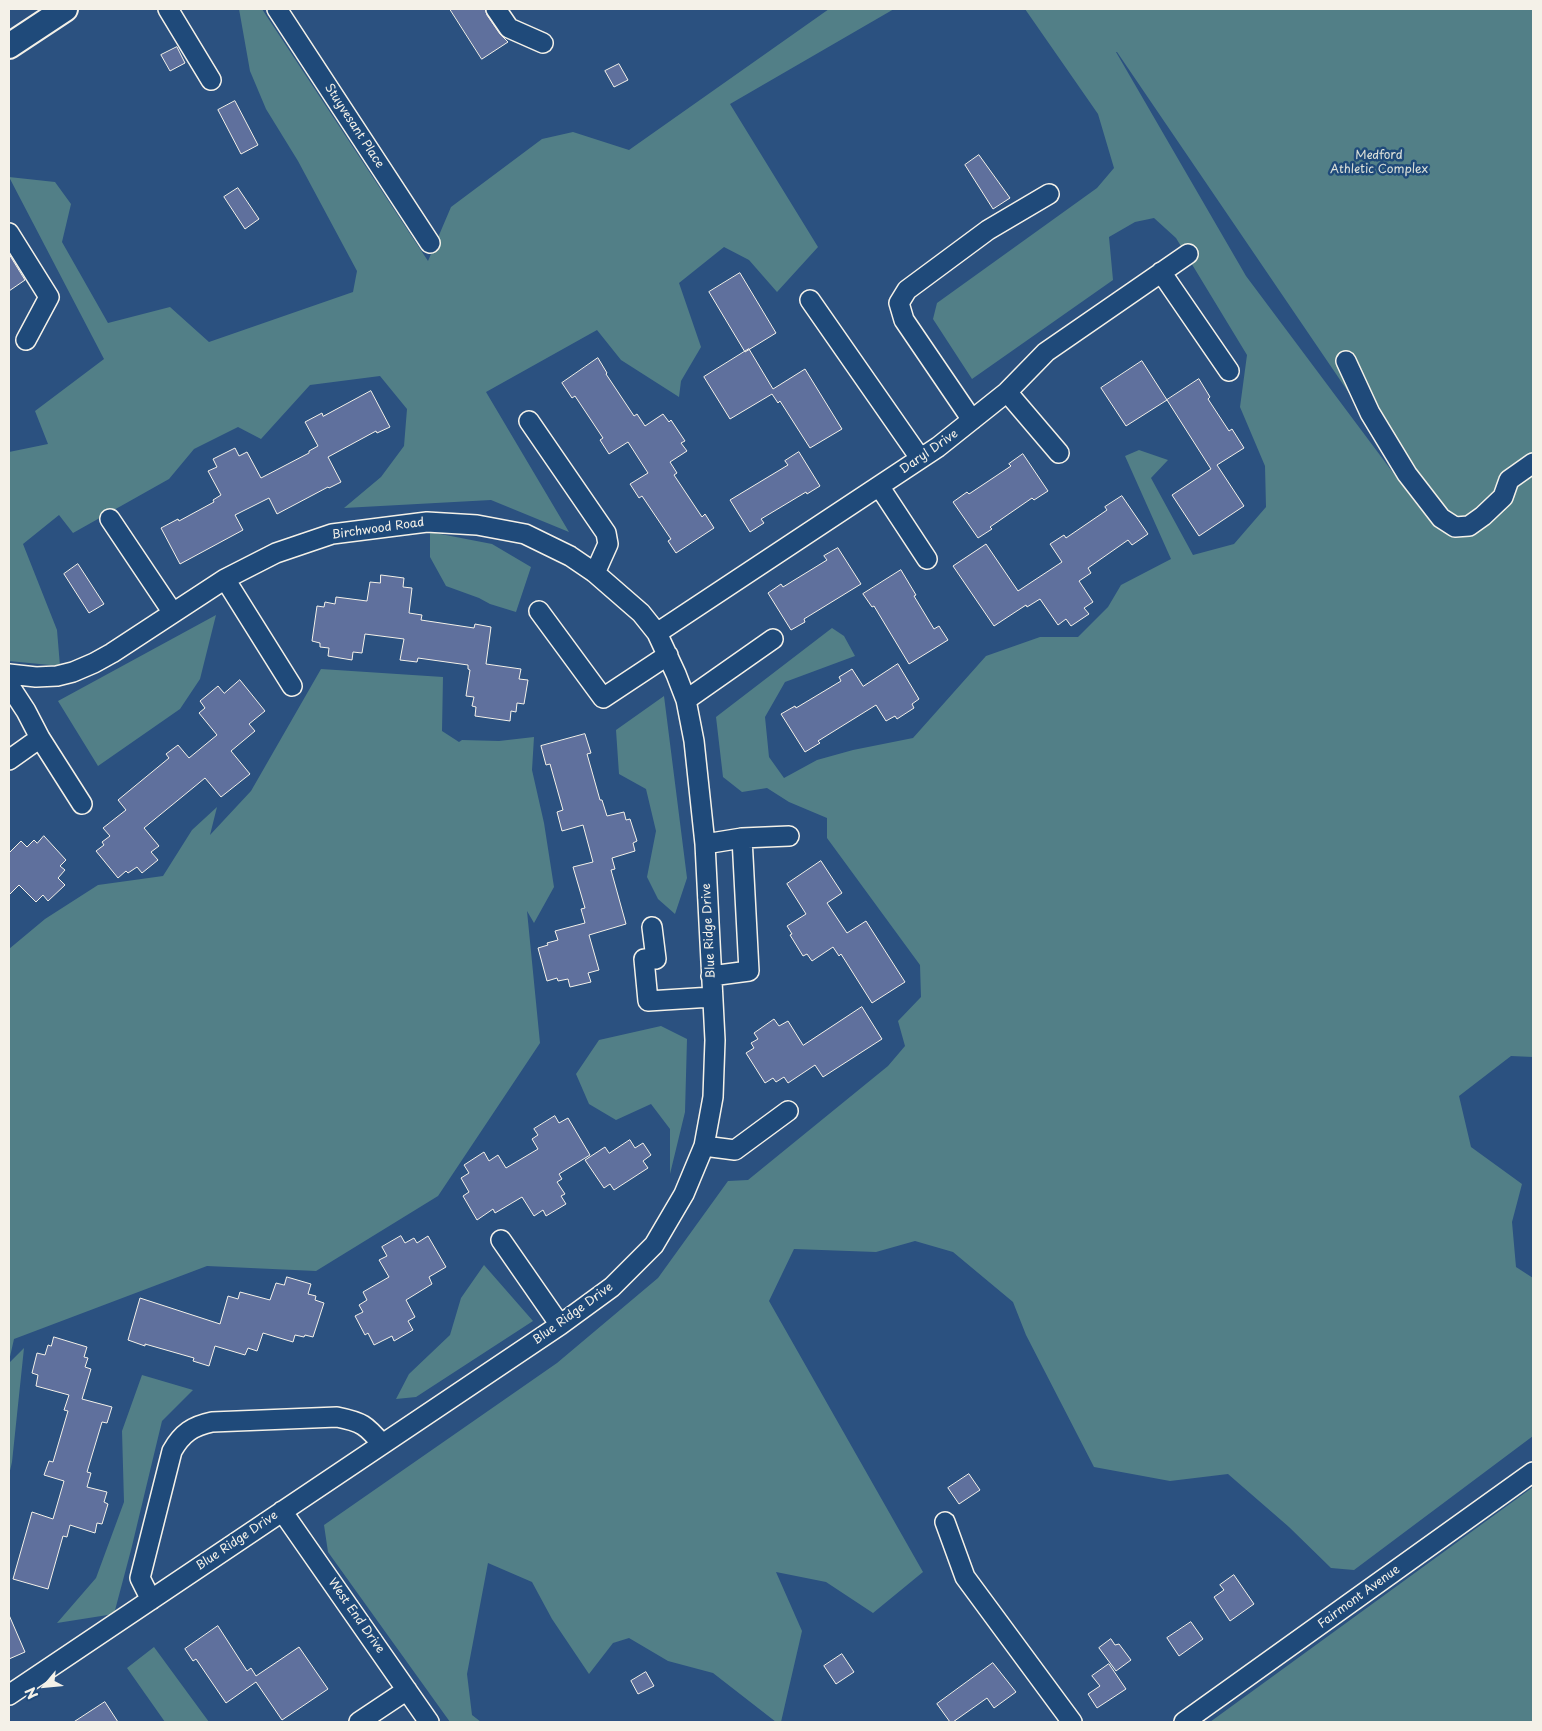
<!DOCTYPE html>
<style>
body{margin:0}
#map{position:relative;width:1542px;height:1731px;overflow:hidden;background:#2b5180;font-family:"Playpen Sans",sans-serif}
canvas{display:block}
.frame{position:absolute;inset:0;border:10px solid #f4f1e8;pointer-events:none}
.north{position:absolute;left:20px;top:1661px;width:50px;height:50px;-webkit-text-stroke:4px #1f4a7a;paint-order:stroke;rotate:242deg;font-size:14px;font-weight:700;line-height:20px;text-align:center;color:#f4f1e8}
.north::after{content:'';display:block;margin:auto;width:18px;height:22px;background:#f4f1e8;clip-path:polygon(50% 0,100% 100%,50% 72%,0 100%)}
</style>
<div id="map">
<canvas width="1542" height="1731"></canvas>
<div class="frame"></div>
<div class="north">N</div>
</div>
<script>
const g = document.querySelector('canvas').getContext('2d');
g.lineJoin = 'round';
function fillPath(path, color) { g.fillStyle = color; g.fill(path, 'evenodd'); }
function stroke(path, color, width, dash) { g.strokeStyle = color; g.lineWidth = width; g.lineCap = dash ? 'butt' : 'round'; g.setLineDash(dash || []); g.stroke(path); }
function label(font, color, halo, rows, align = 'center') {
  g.font = font + ' "Playpen Sans",sans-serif'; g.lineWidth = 5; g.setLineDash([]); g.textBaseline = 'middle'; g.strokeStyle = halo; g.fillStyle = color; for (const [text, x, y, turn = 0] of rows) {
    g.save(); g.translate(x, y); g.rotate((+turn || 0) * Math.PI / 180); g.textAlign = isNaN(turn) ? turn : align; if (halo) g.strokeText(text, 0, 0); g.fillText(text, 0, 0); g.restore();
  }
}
const green = new Path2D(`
 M239 9H262L428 261 451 207 542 139 573 132 629 150 829 9H894L730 104 818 247 777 292 749 260 724 247 679 283 701 347 681 381 679 397 621 360 597 330 486 392 569 532 491 500 344 508 381 477 404 446 407 409 380 376 310 385 261 439 238 427 194 449 169 479 73 533 59 515 23 544 57 630 60 666 9 661V452L48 444 35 411 104 359 9 177 55 182 71 204 62 242 108 323 170 307 209 342 353 292 357 271 298 161 266 109 250 71Z
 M1025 9H1533V1057L1511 1056 1459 1096 1471 1147 1522 1184 1512 1222 1516 1267 1533 1278V1436L1354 1570 1331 1568 1289 1527 1228 1474 1170 1481 1094 1467 1026 1335 1013 1302 953 1252 915 1241 876 1252 794 1249 769 1301 923 1572 873 1613 826 1582 776 1572 802 1631 781 1722H776L713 1673 668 1661 629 1638 613 1643 589 1674 552 1619 532 1582 488 1563 467 1674 472 1715 481 1722H450L328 1552 324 1525 557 1363 658 1278 728 1181 748 1180 888 1066 905 1046 898 1021 921 997 920 965 827 838V818L789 802 767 788 742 792 723 777 716 717 832 628 844 636 855 656 785 682 765 717 769 757 784 778 817 760 853 750 913 738 986 656 1040 637H1078L1108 607 1121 585 1171 559 1125 456 1139 450 1168 460 1151 478 1193 555 1234 544 1266 507 1265 466 1240 407 1247 355 1176 238 1154 218 1135 222 1109 237 1113 280 972 379 933 319 937 303 1097 188 1114 168 1098 114ZM1116 52H1117L1432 515 1418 506 1246 276Z
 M430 532 492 544 531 567 516 612 490 604 479 598 446 586 430 557Z
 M216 615 200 679 180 709 98 766 58 701Z
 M321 669 443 677 442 731 459 742 462 740 499 741 534 737 532 770 544 823 554 887 534 923 527 911 540 1043 438 1196 316 1271 207 1266 14 1339 9 1361V949L45 919 98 885 163 876 192 830 217 807 210 835 251 791Z
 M664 696 687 878 675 914 658 899 647 877 656 831 646 789 619 774 616 730Z
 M661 1026 687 1039 685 1112 670 1174V1129L651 1104 616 1120 589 1104 576 1074 599 1040Z
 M484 1265 533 1321 416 1397 396 1399 409 1374 450 1335 461 1298Z
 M24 1348 12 1462 9 1475V1363Z
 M142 1375 193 1390 162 1421 131 1550 114 1614 57 1623 96 1578 124 1502 122 1431Z
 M1533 1487V1722H1210Z
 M154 1647 209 1722H165L127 1668Z`);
const building = new Path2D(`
 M450 9H485L487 15 500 34 508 42 482 59Z
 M177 47 185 63 170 71 161 55Z
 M619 64 628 80 614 87 605 71Z
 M235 101 258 145 241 154 218 110Z
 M979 155 1010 198 993 209 965 165Z
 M238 188 259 219 245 229 224 197Z
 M9 254 25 280 9 291Z
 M740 273 776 333 745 352 709 292Z
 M749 349 773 389 805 369 842 429 810 448 780 401 778 403 772 394 730 419 704 377Z
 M598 358 607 373 606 374 634 416 637 414 645 426 663 414 669 422 671 420 685 441 681 443 687 451 670 462 677 473 674 475 702 517 705 514 714 528 676 553 668 541 671 539 642 496 639 498 630 484 648 473 628 442 609 454 600 440 603 438 575 396 572 398 562 383Z
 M1142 361 1167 400 1126 426 1101 388Z
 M1199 379 1210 397 1208 399 1229 431 1232 429 1244 448 1217 465 1244 506 1199 536 1172 495 1211 469 1167 400Z
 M371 391 390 427 377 433 376 431 328 457 341 482 329 488 328 487 277 514 269 498 235 515 243 530 180 564 161 528 178 519 179 521 214 502 213 500 221 495 208 471 217 467 213 459 235 448 239 456 247 452 261 478 309 453V451L318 446 305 422 322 413 323 416Z
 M799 452 820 486 807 494 806 492 761 519 764 523 750 532 730 500 788 465 785 461Z
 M1023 454 1048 491 1034 500 1032 498 990 527 992 529 978 538 953 502 967 492 969 494 1011 466 1009 464Z
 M1122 496 1148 534 1132 545 1128 540 1088 568 1091 573 1079 581 1093 602 1084 608 1089 614 1071 626 1066 619 1058 625 1040 599 1027 607 1026 605 994 626 953 566 986 544 1018 591 1062 562 1050 544 1064 535 1066 538 1107 510 1105 507Z
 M838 548 861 584 804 619 805 622 791 630 768 593 781 584 783 587 827 560 824 556Z
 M78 564 104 604 89 613 64 574Z
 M901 570 916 595 914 596 934 629 939 626 948 640 909 664 874 606 872 607 863 594Z
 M381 575 404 578 403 587 412 588 409 613 422 615 421 620 474 628 475 624 491 627 486 664 521 669 519 679 528 680 524 704 517 703 516 712 511 711 510 721 475 716 476 707 472 706 474 697 466 696 470 670 468 669V665L418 658 417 662 400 660 404 639 365 634 362 653 353 652 352 660 328 656 329 648 320 647V643L312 641 317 606 324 607 325 602 335 604 336 597 367 601 370 582 380 583Z
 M898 664 919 699 912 704 914 708 897 719 895 716 886 721 876 705 818 741 820 743 805 752 781 714 795 706 796 708 841 681 839 677 852 669 863 686Z
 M240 680 265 711 249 724 255 731 231 751 250 774 221 797 205 778 144 828 159 846 151 852 158 860 142 873 137 867 128 873 126 871 118 878 96 851 104 845 102 842 110 836 103 828 126 810 118 800 169 758 166 754 178 745 189 758 217 735 199 713 205 708 200 701 218 686 224 693Z
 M585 734 591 753 587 754 600 800H602L607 816 624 812 626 820 630 819 637 841 633 843 635 851 612 858 615 869 611 870 626 924 589 935 599 970 588 973 591 982 570 987 568 979 558 981 557 978 547 981 538 948 548 945 547 943 558 940 555 931 585 923 581 909 585 908 573 867 593 862 583 825 562 831 557 812 563 810 550 764 546 765 541 746Z
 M44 836 66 860 60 866 65 870 58 878 65 885 48 901 43 895 36 902 19 885 9 895V853L21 841 27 847 34 840 37 843Z
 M821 861 842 893 827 903 847 933 866 921 905 982 872 1003 841 954 839 956 833 947 812 961 807 954 803 956 790 935 792 934 787 926 806 914 787 884Z
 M862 1007 882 1039 823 1077 815 1065 788 1083 784 1077 776 1082 773 1078 765 1083 746 1053 754 1048 751 1043 758 1039 754 1033 774 1019 779 1026 788 1021 803 1045Z
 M555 1116 559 1123 568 1118 590 1155 559 1174 562 1179 557 1182 565 1194 561 1196 566 1204 546 1216 543 1210 534 1216 522 1197 495 1213 493 1209 477 1220 463 1196 469 1192 461 1178 469 1173 464 1165 484 1152 489 1161 498 1155 506 1168 538 1149 532 1139 538 1135 534 1129Z
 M630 1140 635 1148 643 1143 651 1155 643 1161 648 1168 614 1190 610 1184 604 1188 585 1160 605 1147 609 1153Z
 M401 1236 405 1243 414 1238 417 1243 428 1236 446 1267 429 1277 432 1284 406 1300 415 1317 408 1321 413 1330 394 1341 392 1336 374 1345 368 1333 365 1335 355 1316 363 1312 359 1305 367 1300 363 1292 389 1277 379 1260 387 1256 382 1247Z
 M287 1277 311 1284 308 1294 316 1296 315 1300 324 1303 313 1337 305 1335 304 1337 295 1335 293 1342 263 1333 257 1351 248 1348 245 1355 215 1346 209 1366 193 1361 194 1358 145 1344V1346L128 1340 140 1298 220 1324 228 1296 238 1299 240 1292 270 1300 276 1283 284 1285Z
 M54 1337 87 1347 84 1357 88 1358 85 1367 91 1369 82 1399 112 1407 107 1423 102 1422 87 1472 91 1473 87 1487 107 1492 104 1502 108 1504 102 1524 97 1523 95 1533 70 1525 67 1537 63 1536 48 1589 13 1579 32 1512 53 1519 64 1481 44 1475 49 1461 53 1462 68 1411 64 1410 69 1395 36 1386 38 1375 32 1373 37 1353 45 1355 48 1345 51 1346Z
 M969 1474 980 1490 959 1504 948 1488Z
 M1234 1575 1254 1604 1230 1621 1214 1597 1224 1590 1220 1585Z
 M9 1615 25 1652 9 1659Z
 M1191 1622 1203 1639 1179 1656 1167 1638Z
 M218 1626 247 1671 251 1668 256 1676 299 1647 328 1689 282 1720 256 1682 226 1703 196 1659 193 1661 185 1649Z
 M1111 1639 1115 1645 1119 1644 1131 1660 1116 1671 1099 1648Z
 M842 1654 854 1672 836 1684 824 1666Z
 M993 1663 1016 1692 994 1708 987 1698 953 1722H950L937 1704Z
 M1109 1664 1126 1689 1097 1708 1088 1694 1100 1686 1092 1676Z
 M646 1672 654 1686 638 1694 631 1681Z
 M105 1702 118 1722H74Z`);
const minor = new Path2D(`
 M168 9 211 80
 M277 9 430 243
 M496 9 509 28 543 43
 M9 233 49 297 26 340
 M1161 272 1229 371
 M810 300 920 458
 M1346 361 1370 413 1407 474 1441 518 1455 527 1469 526 1483 516 1503 497 1509 480 1533 463
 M1007 392 1059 453
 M972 420 904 320 899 303 907 290 988 230 1049 194
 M529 421 606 533 608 544 595 573
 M879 486 927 559
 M110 519 173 613
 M225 579 292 686
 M539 611 603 698 668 655
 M657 633 938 447 1007 392 1046 352 1188 254
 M9 674 36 677 57 676 73 672 94 663 112 653 225 579 276 553 332 534 427 522 477 525 525 534 570 556 595 573 641 613 657 633 676 674 686 700 694 741 705 844 715 1040 713 1097 704 1146 684 1194 654 1245 612 1287 560 1325 9 1695
 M9 685 26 711 40 738 82 804
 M686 700 773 639
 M9 760 40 738
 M705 844 742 838 789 836
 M652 927 656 959H644L648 1001 712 997
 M711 976 749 971 742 838
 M704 1146 735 1150 788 1111
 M501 1240 560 1325
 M282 1511 429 1722
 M945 1522 965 1577 1072 1722
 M151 1600 140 1578 172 1451C182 1433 193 1426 212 1422L337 1417C362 1422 366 1425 382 1444
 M359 1722 407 1690
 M1184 1722 1533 1472`);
const major = new Path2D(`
 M9 46 65 9`);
const streetNames = [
 ["Stuyvesant Place",354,126,57],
 ["Daryl Drive",929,452,-35],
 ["Birchwood Road",378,529,-8],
 ["Blue Ridge Drive",709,931,-93],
 ["Blue Ridge Drive",573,1314,-36],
 ["Blue Ridge Drive",237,1541,-34],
 ["Fairmont Avenue",1359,1597,-36],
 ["West End Drive",356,1616,55]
];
const parkNames = [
 ["Medford",1379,156],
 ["Athletic Complex",1379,170]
];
fillPath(green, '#527f87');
fillPath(building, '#5f709d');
stroke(building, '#f4f1e8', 1);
stroke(minor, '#f4f1e8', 22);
stroke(major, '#f4f1e8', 28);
stroke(minor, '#1f4a7a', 19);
stroke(major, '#1f4a7a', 24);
label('12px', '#f4f1e8', '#1f4a7a', streetNames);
label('12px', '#dce0d9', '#1f4a7a', parkNames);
</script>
